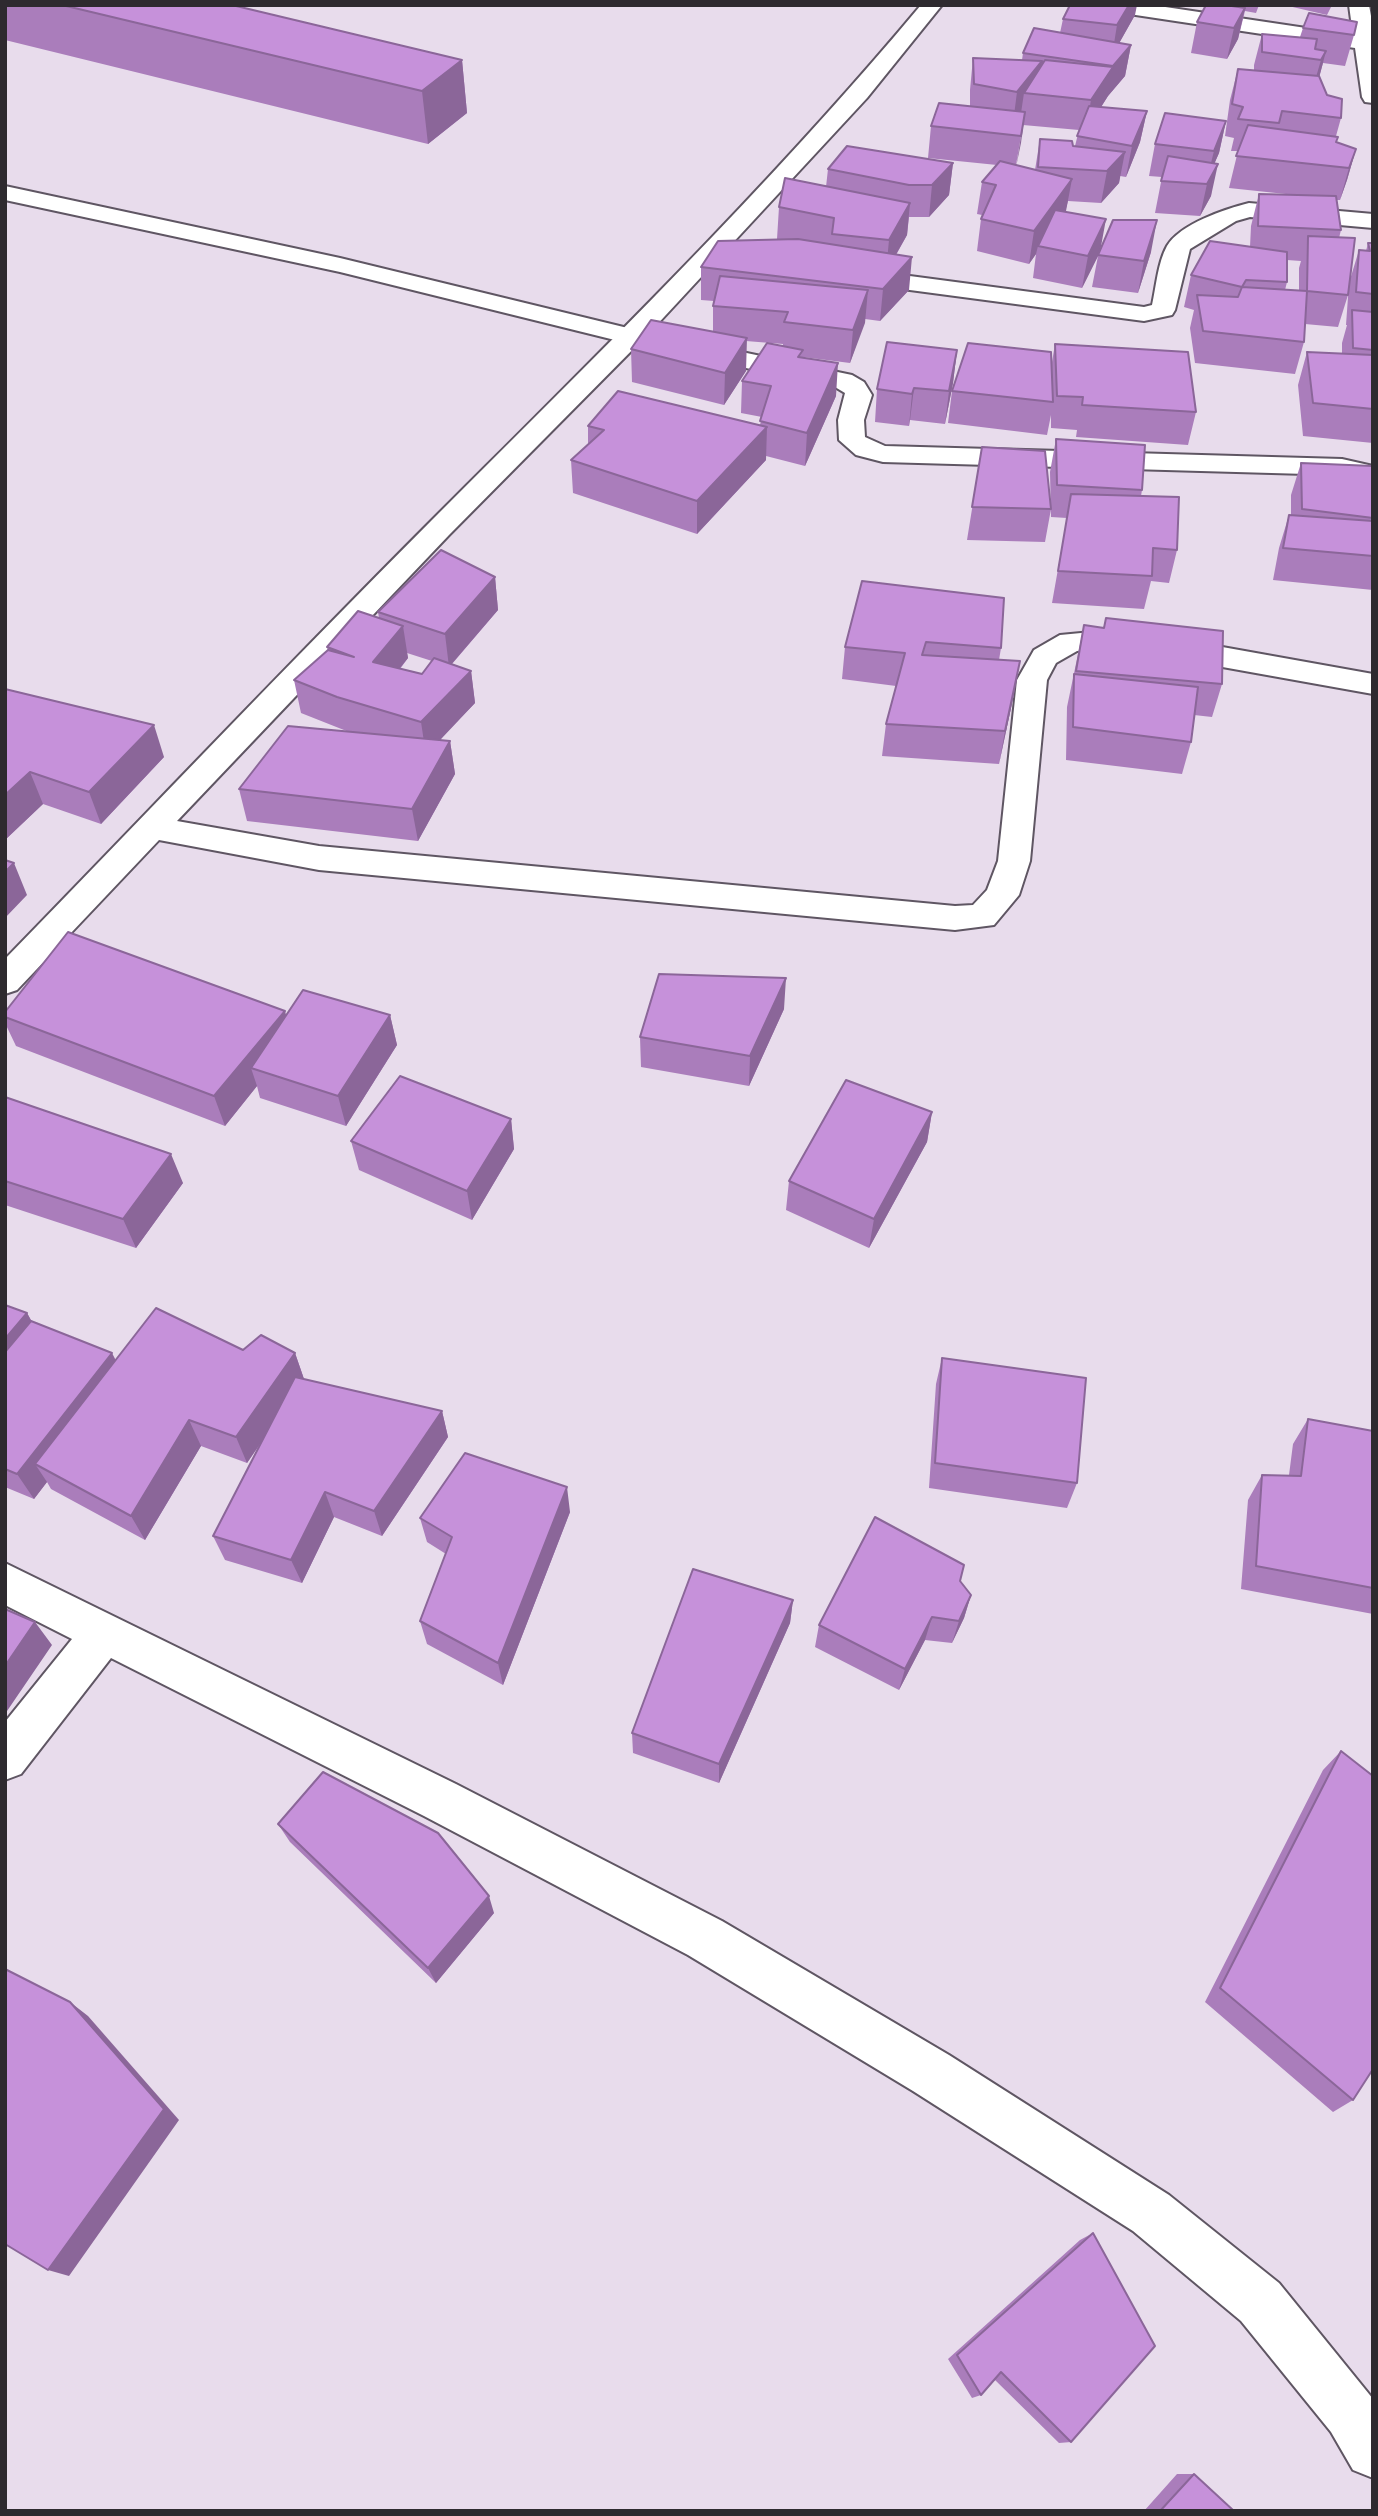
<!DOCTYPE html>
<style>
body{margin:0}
#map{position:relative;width:1378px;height:2516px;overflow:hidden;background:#e8dcec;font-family:Arial,sans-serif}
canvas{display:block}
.frame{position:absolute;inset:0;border:7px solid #2e2a2f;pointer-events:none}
</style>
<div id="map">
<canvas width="1378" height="2516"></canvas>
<div class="frame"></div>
</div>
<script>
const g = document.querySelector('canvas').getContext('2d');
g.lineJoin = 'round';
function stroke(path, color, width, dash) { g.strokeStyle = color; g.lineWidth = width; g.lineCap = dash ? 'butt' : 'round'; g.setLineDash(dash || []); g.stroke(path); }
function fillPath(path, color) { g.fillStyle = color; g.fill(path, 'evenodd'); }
const service = new Path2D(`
 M5 186 340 258 640 331 644 336 640 341 631 344 340 272 5 200Z`);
const minor = new Path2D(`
 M921 5H942L867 98 652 330 449 535 177 821 319 846 955 906 973 905 987 890 998 861 1017 680 1034 650 1060 635 1102 631 1161 636 1373 674V694L1161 656 1102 649 1077 651 1056 663 1047 680 1030 861 1019 895 994 925 955 930 319 870 159 840 17 990 5 994V959C147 813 287 665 431 521 599 353 769 187 921 5Z
 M1099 5H1152L1353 35 1349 5H1369L1373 27V103L1365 102 1362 97 1355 48 1109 11 1102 9Z
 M1249 203 1373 214V228L1250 217 1236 221 1190 249 1175 310 1172 315 1144 321 857 283 848 281 845 276 848 271 857 269 1144 307 1152 305C1156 287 1158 262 1167 246 1180 224 1225 209 1249 203Z
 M694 342 852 375 864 382 872 395 864 420 865 437 885 446 1342 459 1373 466V482L1342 475 883 462 856 455 839 440 838 420 845 393 835 387 685 355 681 350 685 345Z
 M5 1563 456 1784 722 1921 949 2055 1169 2195 1279 2283 1369 2394 1373 2399V2478L1353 2470 1331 2432 1241 2321 1133 2231 913 2091 688 1955 424 1816 111 1658 21 1774 5 1780V1722L72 1639 5 1605Z`);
const wall = new Path2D(`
 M5 5H232L462 60 467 113 428 144 5 40Z
 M1206 5H1259L1256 13 1245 11 1238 39 1227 59 1191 53 1197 22Z
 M1284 5H1332L1327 15Z
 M1135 15 1119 43 1131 45 1125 76 1108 96 1101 107 1147 111 1140 142 1126 177 1120 176 1119 183 1101 203 1068 201 1065 212 1100 249 1151 252 1138 293 1092 287 1098 256 1082 288 1033 278 1036 254 1029 264 977 251 981 219 982 215 977 214 982 182 997 165 928 158 931 126 970 106V90L973 58 1022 60 1023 53 1060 33 1063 19ZM1023 125 1079 130 1075 146 1040 139 1035 170 1016 165Z
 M1303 28 1354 35 1345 66 1323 63 1319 77 1327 95 1341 118 1336 136V142L1356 149 1347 180 1340 200H1336L1341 230 1339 238 1348 295 1338 327 1305 324 1304 342 1295 374 1195 363 1190 328 1194 310 1184 307 1191 275 1250 247 1251 226 1259 194 1295 195 1229 188 1238 151H1231L1234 138 1225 136 1230 100 1238 69 1254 71V65L1262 34 1300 37ZM1287 260 1301 261 1299 268V291L1285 290 1287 282Z
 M1226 121 1219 153 1214 164 1211 196 1200 216 1155 213 1162 177 1149 176 1155 144Z
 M953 163 949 195 929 217H909L907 235 896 255 909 290 880 321 865 319 850 363 803 357 836 396 805 466 766 456V460L697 534 573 493 571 460 588 444V426L760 425 762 417 741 413 742 381 783 346V344L746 341V371L724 405 632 382 631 349 713 332V306L714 301 701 300V267L782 240 777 239 779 207 826 187 828 169Z
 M1368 243H1373V443L1303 436 1298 385 1307 352 1342 354V343L1347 325H1346L1349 283 1359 250 1366 251Z
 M1055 344 1196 412 1188 445 1076 437 1077 430 1051 428V415L1047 435 948 423 952 391 1052 362Z
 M957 350 953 383 945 424 910 420 909 426 875 422 877 389Z
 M1056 439 1142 490 1141 496 1177 550 1169 583 1151 581 1144 609 1052 603 1067 518 1051 517 1050 472Z
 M982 447 1051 509 1045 542 967 540Z
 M1301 463 1373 466V590L1273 580 1279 548 1289 515H1291V495Z
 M495 577 498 610 452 664 471 671 475 703 439 740 450 741 455 774 418 841 247 821 239 789 349 732 301 713 294 680 328 651 327 647 379 618 378 612ZM407 653 432 661 422 674 400 669 408 658Z
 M862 581 1001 648 999 660 1014 694 999 764 882 756 886 724 896 686 842 679 845 647Z
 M1084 625 1222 684 1212 717 1194 715 1191 742 1182 774 1066 760 1067 707Z
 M5 689 164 757 101 824 43 804 5 840Z
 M784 1009 749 1086 641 1067 640 1037Z
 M5 1012 286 1015H390L397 1045 346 1126 260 1098 257 1086 225 1126 16 1046 5 1023Z
 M5 1097 183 1183 136 1248 5 1205Z
 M932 1112 927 1142 869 1248 786 1210 789 1181Z
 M511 1119 514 1149 472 1220 359 1170 351 1141Z
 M5 1305 27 1313 32 1322 116 1360 243 1350 295 1353 304 1379 442 1411 448 1437 382 1536 334 1517 302 1583 225 1560 213 1536 263 1440 247 1463 201 1446 145 1540 51 1489 47 1482 34 1499 5 1487Z
 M942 1358 1077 1483 1067 1508 929 1488 936 1384Z
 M1308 1419 1373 1431V1614L1241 1589 1248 1500 1262 1475H1289L1293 1444Z
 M570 1512 503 1685 427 1644 420 1621 446 1554 427 1542 420 1518Z
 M971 1595 964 1618 952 1643 925 1640 899 1690 815 1647 819 1625Z
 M793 1600 790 1623 719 1783 633 1753 632 1733Z
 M1341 1751 1353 2100 1333 2112 1205 2002 1323 1770Z
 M278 1824 494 1913 436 1983 290 1842Z
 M1093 2233 1071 2442 1059 2443 995 2380 981 2395 972 2398 948 2359 1080 2240Z
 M1177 2474H1194L1234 2511H1144Z`);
const shadedWall = new Path2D(`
 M1129 5H1137L1135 15 1112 56 1117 25Z
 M1245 8 1238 39 1227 59 1234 28Z
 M1131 45 1125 76 1108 96 1086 131 1091 100 1112 68 1113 66Z
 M1326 51 1318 82 1312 91 1321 60Z
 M462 60 467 113 428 144 422 91Z
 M1042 61 1038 92 1024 93 1021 113 1013 123 1017 92Z
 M1147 111 1140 142 1126 177 1132 146Z
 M1025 112 1021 143 1016 167 1021 136Z
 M1226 121 1219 153 1206 183 1214 151Z
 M1356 149 1347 180 1340 200 1349 168Z
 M1125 152 1119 183 1101 203 1107 171Z
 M953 163 949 195 929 217 932 185Z
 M1218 164 1211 196 1200 216 1207 184Z
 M1072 179 1066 211 1041 246H1038L1036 254 1029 264 1034 231Z
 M910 203 907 235 886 272 889 240Z
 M1106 219 1100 252 1082 288 1088 256Z
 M1157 220 1151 252 1138 293 1144 261Z
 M912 257 909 290 880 321 883 289Z
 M868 290 865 323 850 363 853 330Z
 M747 338 746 371 724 405 725 373Z
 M957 350 953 383 945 424 949 391Z
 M838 363 836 396 805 466 807 433Z
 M914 388 910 420 909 426 912 394Z
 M767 427 766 460 697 534V501Z
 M495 577 498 610 449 667 445 634Z
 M403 626 408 658 379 694 373 662Z
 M1020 661 1014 694 999 764 1005 731Z
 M471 671 475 703 426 755 421 722Z
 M154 725 164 757 101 824 89 792Z
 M450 741 455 774 418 841 412 809Z
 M30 772 43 804 5 840V795Z
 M14 863 27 895 5 918V872Z
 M786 978 784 1009 749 1086 750 1056Z
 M285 1011 293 1041 251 1068 257 1086 225 1126 214 1096Z
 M390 1015 397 1045 346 1126 338 1096Z
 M932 1112 927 1142 869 1248 874 1219Z
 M511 1119 514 1149 472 1220 467 1191Z
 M171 1154 183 1183 136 1248 123 1219Z
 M27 1313 42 1340 5 1385V1339Z
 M112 1353 126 1380 35 1464 47 1482 34 1499 17 1474Z
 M295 1353 304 1379 247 1463 236 1437Z
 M442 1411 448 1437 382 1536 374 1511Z
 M189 1420 201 1446 145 1540 131 1516Z
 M567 1487 570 1512 503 1685 498 1663Z
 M325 1492 334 1517 302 1583 291 1560Z
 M971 1595 964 1618 952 1643 959 1621Z
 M793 1600 790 1623 719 1783V1764Z
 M932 1617 925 1640 899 1690 905 1669Z
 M35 1622 52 1645 5 1714V1666Z
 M489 1896 494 1913 436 1983 428 1968Z
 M70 2002 88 2016 179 2120 69 2276 48 2270Z`);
const building = new Path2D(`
 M62 5H232L462 60 422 91Z
 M1070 5H1129L1117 25 1063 19Z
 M1206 5H1225L1245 8 1234 28 1197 22Z
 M1309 13 1357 22 1354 35 1303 28Z
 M1034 28 1131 45 1113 66 1023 53Z
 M1262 34 1317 39 1315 49 1326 51 1321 60 1262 52Z
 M973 58 1042 61 1017 92 974 84Z
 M1045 60 1113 67 1091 100 1024 93Z
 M1238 69 1319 76 1327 95 1342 99 1341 118 1282 111 1279 123 1238 119 1243 107 1232 104Z
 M939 103 1025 112 1021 136 931 126Z
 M1089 106 1147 111 1132 146 1077 136Z
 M1165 113 1226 121 1214 151 1155 144Z
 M1248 125 1338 137 1336 142 1356 149 1349 168 1236 156Z
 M1040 139 1072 141 1073 146 1125 152 1107 171 1038 167Z
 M847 146 953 163 932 185H909L828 169Z
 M1168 156 1218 164 1207 184 1161 181Z
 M1000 161 1072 179 1034 231 981 219 996 185 982 182Z
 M785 178 910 203 889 240 832 234 834 218 779 207Z
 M1259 194 1336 196 1341 230 1258 226Z
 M1055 210 1106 219 1088 256 1038 246Z
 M1113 220H1157L1144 261 1098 255Z
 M1308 236 1355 238 1348 295 1307 291Z
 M798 239 912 257 883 289 701 267 718 241Z
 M1210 241 1287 252V282L1246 280 1242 287 1191 275Z
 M1368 243H1373V294L1356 292 1359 250 1370 251Z
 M720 276 868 290 853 330 784 322 788 312 713 306Z
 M1242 287 1307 291 1304 342 1203 331 1197 295 1238 297Z
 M1352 310 1373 312V350L1353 348Z
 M651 320 747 338 725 373 631 349Z
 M887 342 957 350 949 391 914 388 912 394 877 389Z
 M767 343 803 350 798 357 838 363 807 433 760 421 771 386 742 381Z
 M968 343 1051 352 1053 402 952 391Z
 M1055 344 1188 352 1196 412 1082 405 1083 397 1057 396Z
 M1307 352 1373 355V409L1313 403Z
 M618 391 767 427 697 501 571 460 604 430 588 426Z
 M1056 439 1145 445 1142 490 1057 485Z
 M982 447 1045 451 1051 509 972 507Z
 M1301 463 1373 466V518L1302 509Z
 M1071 494 1179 497 1177 550 1153 548 1152 576 1058 571Z
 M1289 515 1373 521V556L1283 548Z
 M441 550 495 577 445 634 378 612Z
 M862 581 1004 598 1001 648 926 642 922 655 1020 661 1005 731 886 724 905 653 845 647Z
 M358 611 403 626 373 662 422 674 434 658 471 671 421 722 337 697 294 680 328 650 354 657 327 647Z
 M1106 618 1223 631 1222 684 1076 671 1084 625 1104 628Z
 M1074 674 1198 687 1191 742 1073 727Z
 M5 689 154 725 89 792 30 772 5 795Z
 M288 726 450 741 412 809 239 789Z
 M5 860 14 863 5 872Z
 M68 932 285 1011 214 1096 5 1017V1012Z
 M659 974 786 978 750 1056 640 1037Z
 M303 990 390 1015 338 1096 251 1068Z
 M400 1076 511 1119 467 1191 351 1141Z
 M846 1080 932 1112 874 1219 789 1181Z
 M5 1097 171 1154 123 1219 5 1181Z
 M5 1305 27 1313 5 1339Z
 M156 1308 243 1350 261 1335 295 1353 236 1437 189 1420 131 1516 35 1464Z
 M31 1321 112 1353 17 1474 5 1469V1352Z
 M942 1358 1086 1378 1077 1483 935 1463Z
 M295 1377 442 1411 374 1511 325 1492 291 1560 213 1536Z
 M1308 1419 1373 1431V1588L1256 1566 1262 1475 1301 1476Z
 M465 1453 567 1487 498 1663 420 1621 452 1537 420 1518Z
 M875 1517 964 1565 960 1581 971 1595 959 1621 932 1617 905 1669 819 1625Z
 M693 1569 793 1600 719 1764 632 1733Z
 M5 1609 35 1622 5 1666Z
 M1341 1751 1373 1776V2069L1353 2100 1220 1988Z
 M323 1772 438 1833 489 1896 428 1968 278 1824Z
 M5 1969 70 2002 164 2109 48 2270 5 2244Z
 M1093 2233 1155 2346 1071 2442 1001 2372 981 2395 957 2355Z
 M1194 2474 1234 2511H1160Z`);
stroke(service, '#5f5663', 4);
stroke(minor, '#5f5663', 4);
fillPath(service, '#fff');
fillPath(minor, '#fff');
fillPath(wall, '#aa7dbb');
fillPath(shadedWall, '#8b6699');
fillPath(building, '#c691da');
stroke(building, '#8b6699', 2);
</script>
